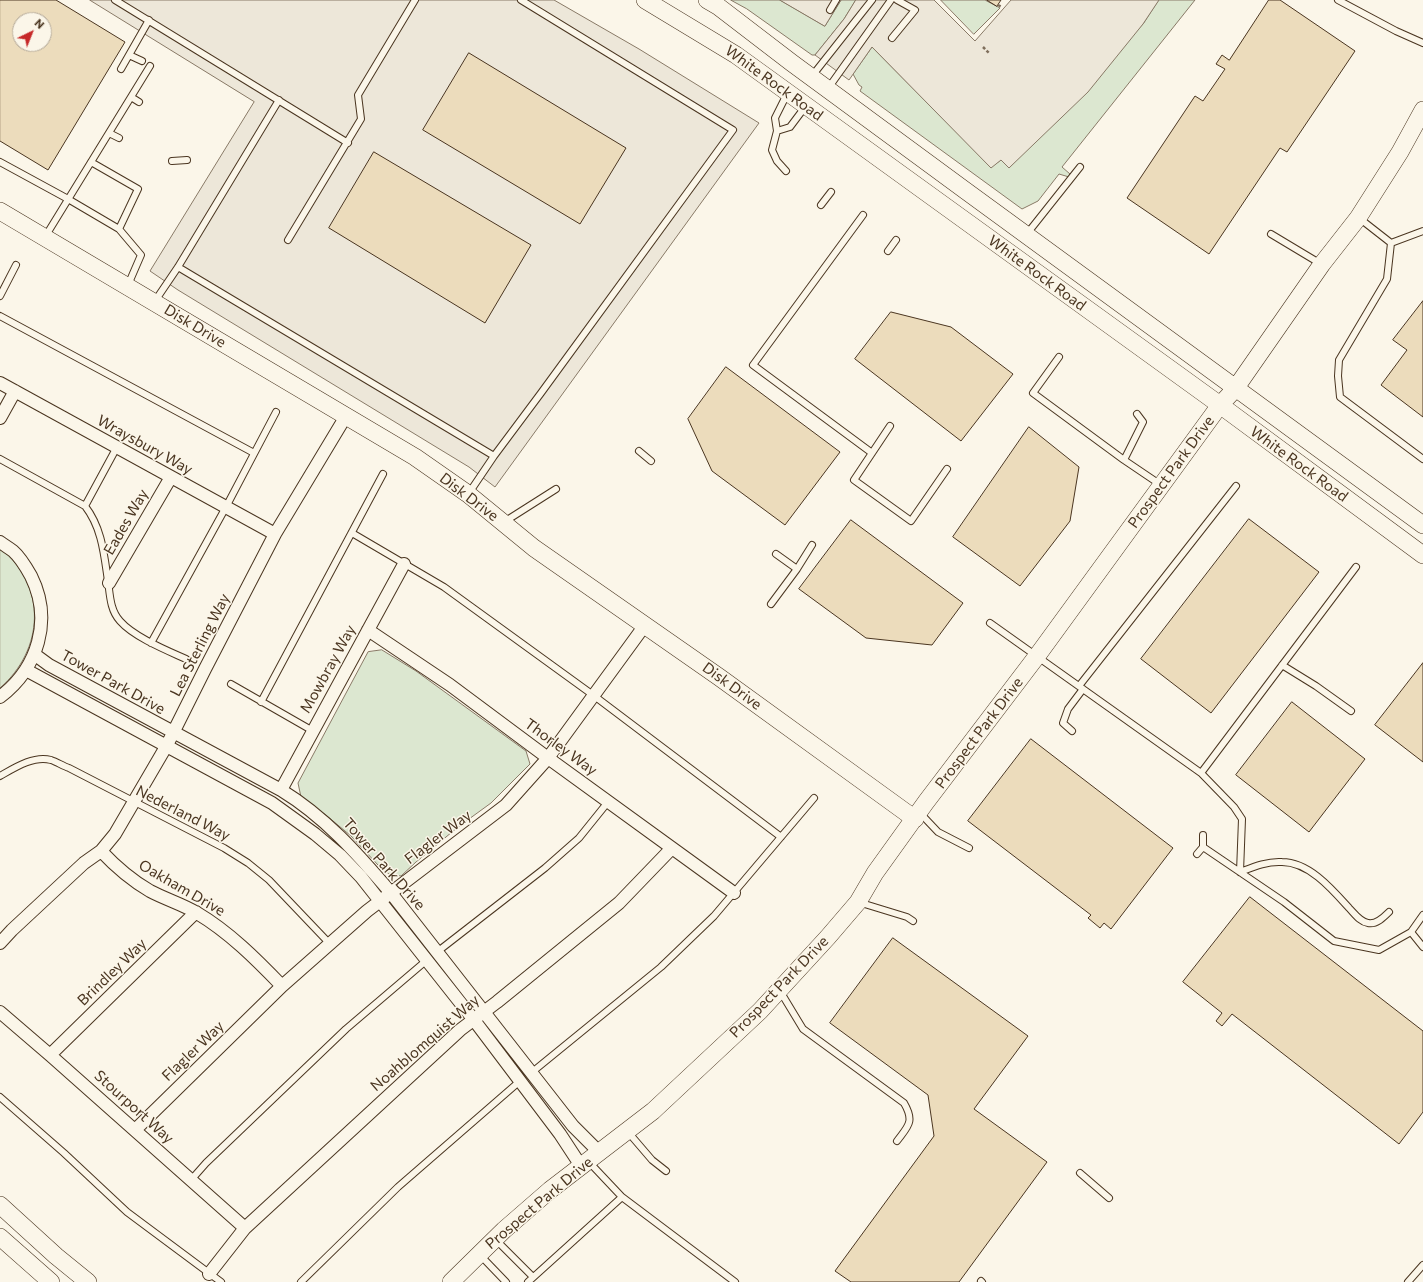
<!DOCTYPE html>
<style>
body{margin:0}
#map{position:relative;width:1423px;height:1282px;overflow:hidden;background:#fbf6e9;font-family:Commissioner,sans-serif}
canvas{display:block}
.north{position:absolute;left:12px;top:12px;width:40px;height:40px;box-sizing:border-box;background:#fbf6e9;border:1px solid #b4a999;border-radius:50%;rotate:43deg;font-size:11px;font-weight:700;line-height:16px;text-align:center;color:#4a3520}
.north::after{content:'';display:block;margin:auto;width:14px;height:18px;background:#c62828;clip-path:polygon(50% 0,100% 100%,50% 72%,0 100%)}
</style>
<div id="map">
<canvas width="1423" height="1282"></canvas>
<div class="north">N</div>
</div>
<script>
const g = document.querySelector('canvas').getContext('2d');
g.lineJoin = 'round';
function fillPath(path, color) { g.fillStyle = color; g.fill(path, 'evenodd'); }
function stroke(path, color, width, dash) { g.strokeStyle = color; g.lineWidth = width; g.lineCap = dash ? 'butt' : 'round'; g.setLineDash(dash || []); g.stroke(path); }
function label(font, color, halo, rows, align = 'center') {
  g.font = font + ' Commissioner,sans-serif'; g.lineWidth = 3; g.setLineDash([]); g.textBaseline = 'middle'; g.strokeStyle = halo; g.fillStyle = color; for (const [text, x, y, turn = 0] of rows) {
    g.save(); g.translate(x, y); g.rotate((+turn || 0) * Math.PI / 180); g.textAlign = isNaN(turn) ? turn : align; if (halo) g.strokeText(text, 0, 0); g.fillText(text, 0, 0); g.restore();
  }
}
const green = new Path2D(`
 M731 0H780L825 26 841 0H856L844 19 815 55H812L747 9Z
 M941 0H985L1000 8 974 34Z
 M1159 0H1195L1062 167 1070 174 1069 177 1059 174 1038 201 1022 209 860 91 862 87 859 85 853 74 872 47 991 167 1001 160 1009 168 1143 24Z
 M0 548C48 586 44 650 0 688Z
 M382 650 416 671 526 751 530 764 491 803 458 827 416 862 401 876 389 874 378 865 351 836 327 816 301 797 298 783 368 652Z`);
const parking = new Path2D(`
 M90 0H554L639 49 759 123 495 487 469 467 178 290 150 271 254 102Z
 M780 0H841L825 26Z
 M856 0H934L975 41 1011 0H1159L1143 24 1088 92 1009 168 1001 160 991 168 872 47 849 80 815 55 844 19Z`);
const building = new Path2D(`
 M0 0H56L125 42 48 170 0 141ZM20 20H44V44H20Z
 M987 0H1001L997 6Z
 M1269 0H1280L1355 51 1287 152 1280 148 1209 254 1127 198 1195 96 1203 101 1225 69 1216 64 1222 55 1229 60Z
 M469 53 626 148 580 224 423 130Z
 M374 152 531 245 485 323 329 228Z
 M1423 301V417L1381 385 1407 350 1393 340Z
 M891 312 951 327 1013 374 961 441 855 359Z
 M726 367 840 452 785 525 712 471 688 419Z
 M1029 427 1079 467 1070 521 1020 586 953 537Z
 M1249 519 1319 572 1211 713 1141 659Z
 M851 520 963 603 932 645 866 638 799 589Z
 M1423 663V762L1375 725Z
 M1292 702 1365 759 1309 832 1236 775Z
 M1031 739 1173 848 1111 929 1104 923 1100 928 1088 918 1091 915 968 821Z
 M1250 897 1423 1031V1112L1399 1144 1232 1014 1222 1026 1216 1021 1222 1013 1183 982Z
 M893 938 1028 1036 974 1109 1047 1162 959 1282H851L835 1271 934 1136 928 1095 830 1023Z`);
const path = new Path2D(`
 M998 5 1002 7
 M983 47 990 54`);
const lane = new Path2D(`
 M115 0 348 143
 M1338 0 1396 31 1423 43
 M830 10 836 0
 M892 38 915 10 897 0
 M129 55 142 61
 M121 69 149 20
 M812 76 872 0
 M829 87 891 0
 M131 97 139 102
 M777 131 790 127 805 107
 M109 133 119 138
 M172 161 187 160
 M0 162 68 199 119 229 141 255 128 285
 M91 162 138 189 119 229
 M786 171 777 161 772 150 777 131 775 118 787 94
 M821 205 831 192
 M863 215 753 365 872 453
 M1359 218 1391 243
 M1423 231 1391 243 1387 279 1339 360 1338 376 1340 397 1423 459
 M1271 234 1321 264
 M1026 235 1080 167
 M45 237 150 66
 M288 240 361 119 358 95 415 0
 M888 251 896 240
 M178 267 494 456
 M0 296 16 265
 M155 301 178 267 279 100
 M0 316 254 453
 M1059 357 1033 393 1124 460 1161 485
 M890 426 854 480 911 521 947 469
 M639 451 651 461
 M0 459 85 506C102 528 104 554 108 581 110 595 110 610 120 621 134 637 166 650 186 659
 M1124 460 1143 422 1137 414
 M469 493 494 456 541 393 733 130 521 0
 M85 506 117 447
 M504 522 556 489
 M352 533 444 587 593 695 781 837
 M776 554 797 569
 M771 604 797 569 812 545
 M990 623 1201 773 1234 807 1242 819 1240 872
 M151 643 226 507 276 412
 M1282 665 1316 686 1351 711
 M231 684 313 731
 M1079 686 1236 486
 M261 702 383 474
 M1072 731 1063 723 1068 709 1083 689
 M1201 773 1356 567
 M0 776C14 768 34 755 51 760 57 762 63 766 69 768L224 848 248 863 269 880 330 944
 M920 813 938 832 969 848
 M1203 847 1284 902 1334 941 1379 950 1411 932
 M1197 854 1203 847V835
 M1240 872C1253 867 1267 861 1282 862 1309 862 1332 889 1349 908 1354 913 1360 922 1368 923 1376 925 1384 917 1389 912
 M858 902 907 917 913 921
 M1423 915 1411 932 1423 947
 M437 952 545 868 579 838 608 802
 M780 991 803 1029 904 1103C915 1122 908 1126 897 1141
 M531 1073 661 967 714 916 814 798
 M0 1097 64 1153 127 1212 221 1282
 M628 1132 652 1160 666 1171
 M589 1162 622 1197 735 1282
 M1080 1173 1109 1198
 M191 1180 206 1163 346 1029 427 960
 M496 1240 533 1277
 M480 1255 506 1282
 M981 1281 982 1282
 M301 1282 398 1187 520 1081
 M528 1282 622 1197
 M1408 1282 1423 1265`);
const street = new Path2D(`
 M0 383 275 534
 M0 418 15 391
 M0 542C4 545 9 548 13 551 20 557 26 567 31 576 53 620 38 668 0 697
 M109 583 171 477
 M368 630 450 685 548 758 734 893
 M34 654 49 665 281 790C325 817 357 853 391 893L573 1126 599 1152
 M26 670 272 803 315 834 340 855 361 877 474 1020 560 1134 581 1166
 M281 790 404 564
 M101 851C116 867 131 880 150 891 165 899 182 904 197 913 229 932 256 959 282 986
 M0 943 12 930 84 863 101 851 115 834 167 745 205 669 275 534 346 416
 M0 1012 50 1055 245 1228
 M50 1055 196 912
 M135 1130 282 986 367 911 506 805 548 758 645 625
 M209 1274 245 1228 460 1030 497 1002 619 903 672 848`);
const secondary = new Path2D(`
 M645 0 736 55 1220 405 1423 555
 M707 0 719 7 792 63 966 191 1423 525
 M0 211 415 457 468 494 534 548 719 677 915 819
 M0 1205 56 1256 88 1282
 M0 1237 51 1282
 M451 1282 504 1230 550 1190 653 1111 760 1011 828 937 858 902 875 873 926 802 1037 656 1220 405 1235 389 1322 264 1358 218 1400 152 1423 110`);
const streetNames = [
 ["White Rock Road",774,83,36],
 ["White Rock Road",1037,273,36],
 ["Disk Drive",195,326,31],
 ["Wraysbury Way",145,445,29],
 ["White Rock Road",1299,464,36],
 ["Prospect Park Drive",1171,472,-54],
 ["Disk Drive",469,497,37],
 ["Eades Way",126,522,-60],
 ["Lea Sterling Way",200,645,-63],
 ["Mowbray Way",328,669,-61],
 ["Tower Park Drive",113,682,29],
 ["Disk Drive",732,686,36],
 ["Prospect Park Drive",979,733,-53],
 ["Thorley Way",561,747,36],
 ["Nederland Way",183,813,27],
 ["Flagler Way",438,837,-37],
 ["Tower Park Drive",384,864,49],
 ["Oakham Drive",182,888,30],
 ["Brindley Way",112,972,-44],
 ["Prospect Park Drive",779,987,-46],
 ["Noahblomquist Way",425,1043,-41],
 ["Flagler Way",193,1051,-44],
 ["Stourport Way",134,1107,42],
 ["Prospect Park Drive",539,1203,-40]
];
fillPath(green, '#dce7d0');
stroke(green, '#887966', 1);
fillPath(parking, '#ede7d9');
stroke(parking, '#887966', 1);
fillPath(building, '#ecdcbc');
stroke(building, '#4a3520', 1);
stroke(lane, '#4a3520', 8);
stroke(street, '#4a3520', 14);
stroke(secondary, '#4a3520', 18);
stroke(path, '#7f6f5c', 2.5, [3, 2]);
stroke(lane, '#fbf6e9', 6);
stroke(street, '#fbf6e9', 12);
stroke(secondary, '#fbf6e9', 17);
label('15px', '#4a3520', '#fbf6e9', streetNames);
</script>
